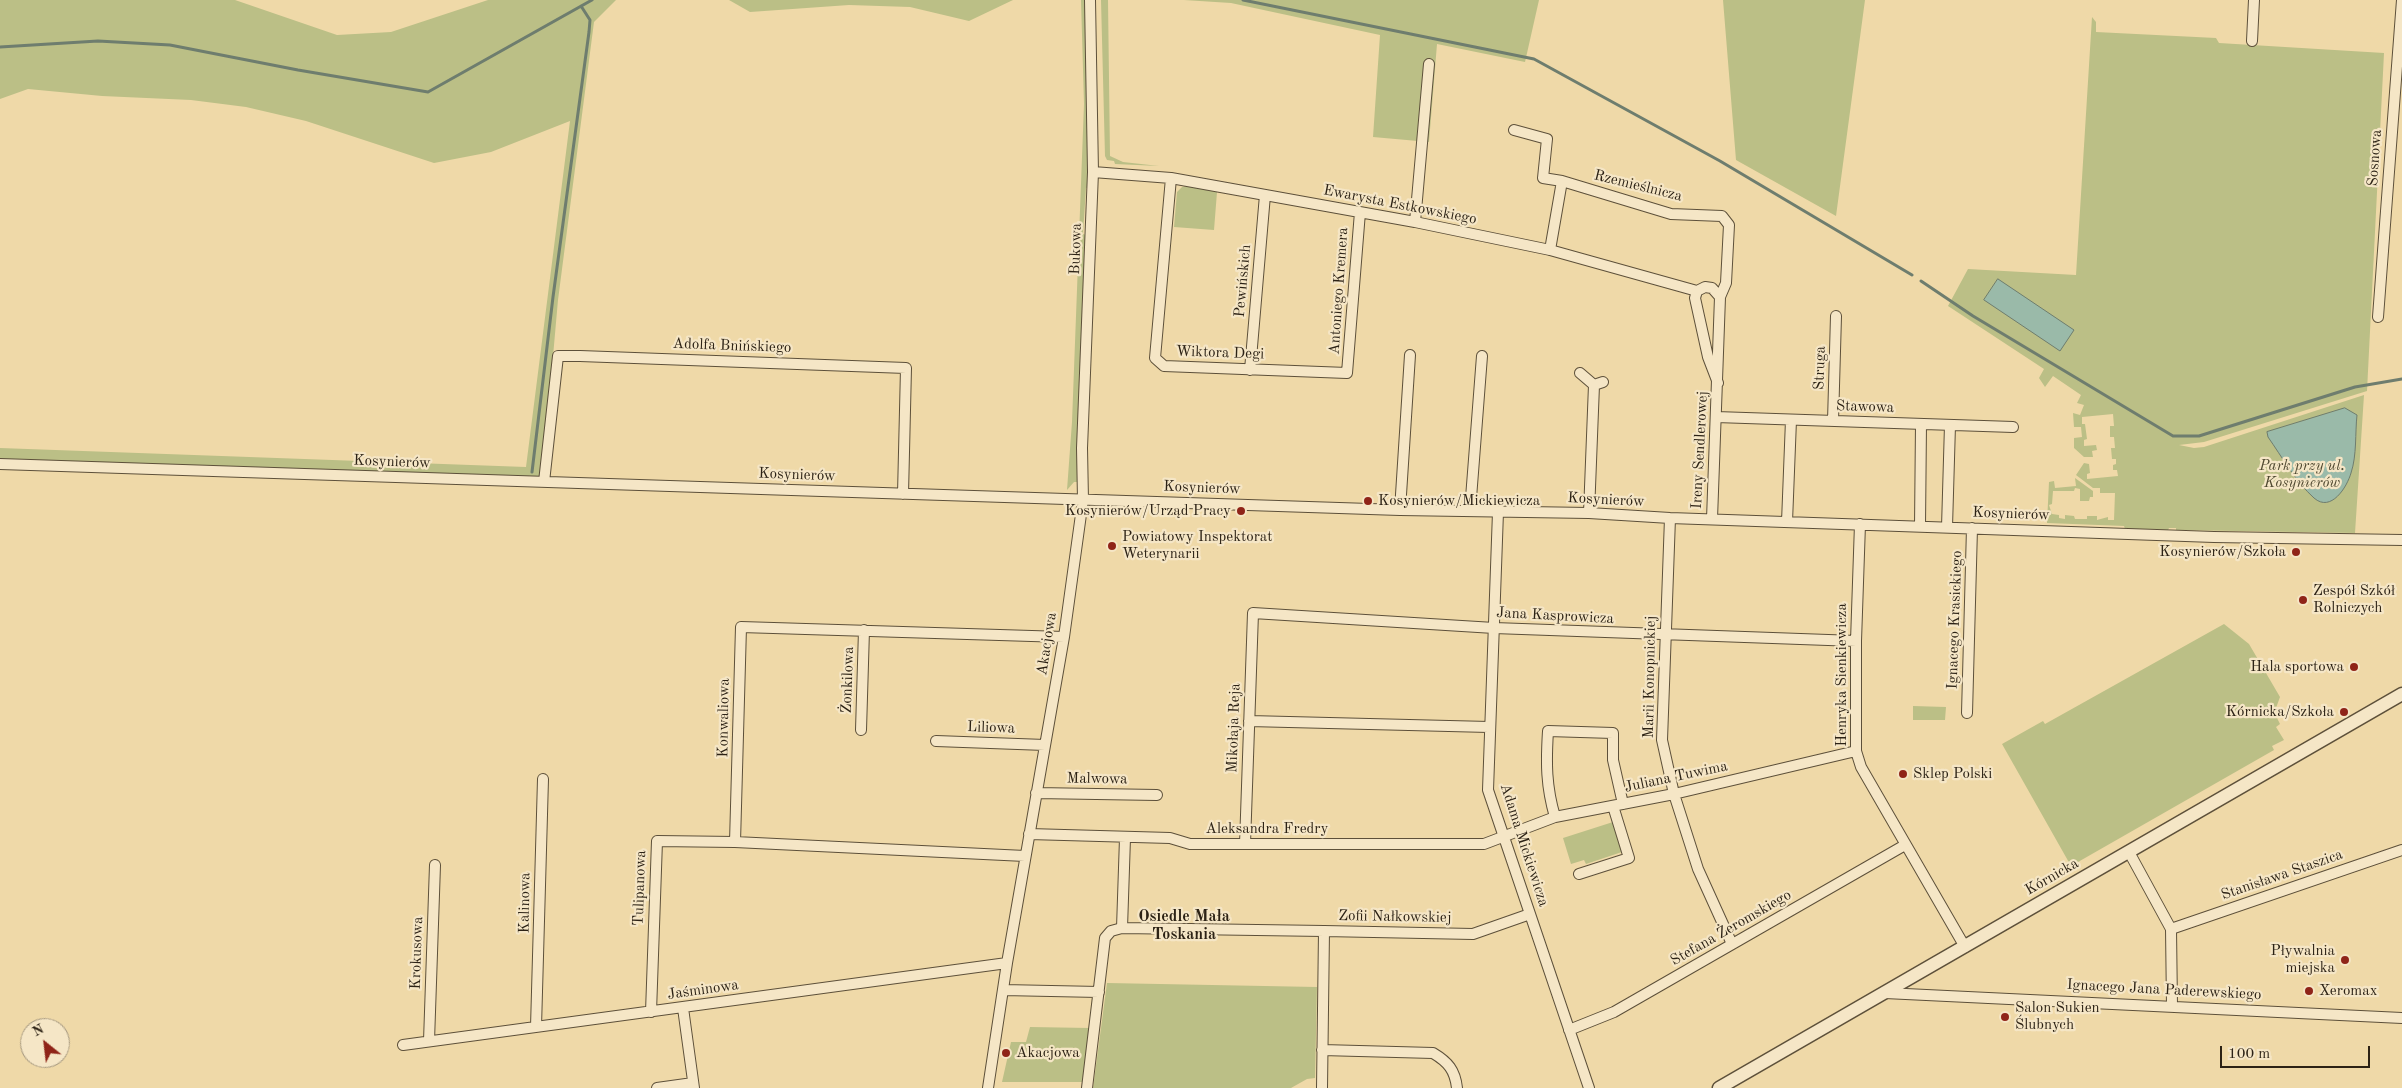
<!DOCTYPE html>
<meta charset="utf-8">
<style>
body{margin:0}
#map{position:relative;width:2402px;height:1088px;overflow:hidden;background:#efd9a8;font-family:"Old Standard TT",serif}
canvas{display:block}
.north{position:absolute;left:20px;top:1018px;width:50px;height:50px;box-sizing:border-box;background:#f5e6c6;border:1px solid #a5987f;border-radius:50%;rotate:331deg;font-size:14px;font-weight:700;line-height:20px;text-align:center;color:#2c2215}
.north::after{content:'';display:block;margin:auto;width:18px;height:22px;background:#8f2418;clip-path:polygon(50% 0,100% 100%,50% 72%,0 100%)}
.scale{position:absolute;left:2220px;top:1046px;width:150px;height:22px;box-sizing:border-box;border:2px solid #2c2215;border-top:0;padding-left:6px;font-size:15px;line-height:18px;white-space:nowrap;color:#2c2215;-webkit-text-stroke:4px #f5e6c6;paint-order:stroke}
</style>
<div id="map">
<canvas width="2402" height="1088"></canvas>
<div class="north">N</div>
<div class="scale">100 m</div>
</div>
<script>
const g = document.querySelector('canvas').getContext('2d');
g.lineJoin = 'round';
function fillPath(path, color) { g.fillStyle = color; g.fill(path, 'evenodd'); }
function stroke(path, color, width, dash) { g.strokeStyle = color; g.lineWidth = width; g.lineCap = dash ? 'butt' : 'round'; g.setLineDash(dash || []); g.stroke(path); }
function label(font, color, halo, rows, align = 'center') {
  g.font = font + ' "Old Standard TT",serif'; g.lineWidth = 4.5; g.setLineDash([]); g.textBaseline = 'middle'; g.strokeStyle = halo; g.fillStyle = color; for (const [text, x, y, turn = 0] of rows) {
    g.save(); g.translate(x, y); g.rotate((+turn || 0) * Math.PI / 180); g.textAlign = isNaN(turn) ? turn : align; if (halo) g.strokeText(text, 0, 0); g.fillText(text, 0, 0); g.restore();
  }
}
const green = new Path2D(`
 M0 0H235L337 35 391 32 488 0H616L594 22 558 300 543 469 539 478 0 460V448L526 467 570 121 491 152 434 163 306 121 246 107 191 100 102 96 28 89 0 99Z
 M729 0H1013L969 21 910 7 849 5 750 12Z
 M1081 0H1085L1089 187 1086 188 1083 234 1086 235 1077 441 1078 482H1074L1067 490 1072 422 1084 104Z
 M1101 0H1108L1110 156 1123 162 1159 166 1115 164 1114 161 1107 160 1105 156Z
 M1184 0H1539L1525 62 1437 44 1429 142 1373 137 1380 35 1231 3Z
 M1723 0H1865L1836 216 1736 160Z
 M2092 17 2096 22V32L2216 38 2219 43 2384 53 2367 391 2204 442 2179 445 2194 448 2204 447 2364 395 2355 533 2176 530V528H2169L2168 530 2125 529 2124 526 2047 523 2049 482 2054 481 2055 488 2076 486 2075 478 2093 491V497H2090L2089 501H2080V489L2075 488 2074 491H2053L2052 504 2049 505 2052 514 2059 515V518L2065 519V515L2074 516 2075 519H2087V516H2097V520L2108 517V520H2114L2115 493H2100V488H2093L2076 475 2084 463 2089 464 2090 473 2087 474V479L2118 476 2117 470H2113V465L2116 464V459H2112L2111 448H2115L2114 437H2110V426H2114L2113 414 2082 417V424H2085L2087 439 2084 440V446L2096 445 2097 450 2092 451 2093 457H2084L2074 448V438L2082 437 2081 427H2074L2073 413 2080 415 2084 405 2077 403 2081 395 2053 376 2045 387 2039 378 2044 369 1948 306 1968 269 2076 275Z
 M1186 186 1217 192 1214 230 1174 227 1177 192 1182 187Z
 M2224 624 2249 644 2280 697 2276 708 2280 714 2276 716 2280 724 2276 727 2284 740 2272 746 2274 750 2071 866 2002 744 2043 721 2045 724Z
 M1913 706 1946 707 1945 720H1913Z
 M1613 822 1622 852 1586 864 1584 860 1571 864 1563 838Z
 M1107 983 1317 987 1315 1078 1307 1079 1291 1088H1093Z
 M1030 1027 1090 1028 1082 1082H1002L1011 1042H1026Z`);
const water = new Path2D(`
 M1998 279 2074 330 2060 351 1984 300Z
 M2345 408 2357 415C2355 433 2357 455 2351 473 2347 487 2331 513 2314 498 2296 482 2282 457 2268 437L2267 432Z`);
const stream = new Path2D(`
 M1243 0 1534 59 1720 161 1912 275
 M0 47 98 41 170 45 298 70 428 92 592 0
 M1921 281 1973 316 2173 436H2199L2355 387 2402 379
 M532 472 553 297 589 32 590 20 581 6`);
const minor = new Path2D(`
 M2252 41 2254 0
 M1514 130 1547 139 1543 178 1562 181
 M1093 172 1171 178 1415 222 1550 250 1697 291
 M1171 178 1155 358 1164 366 1347 373 1360 212
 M1415 222 1429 64
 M1550 250 1562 181 1671 214 1722 216 1729 225 1726 283 1720 297
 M2378 317 2402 0
 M1250 370 1265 195
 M1580 373 1594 385 1603 382
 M1716 417 2013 427
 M1833 421 1836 316
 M0 464 1400 510 1589 513 1670 518 2214 537 2402 540
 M544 482 558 356H580L906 368 903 494
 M1400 510 1410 355
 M1470 511 1482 356
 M1498 512 1488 790 1589 1088
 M1589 513 1594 385
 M1670 518 1662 740 1674 794 1698 869 1732 944
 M1712 519 1720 297 1712 288 1705 287 1697 291 1695 298 1708 357 1718 383
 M1787 522 1791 420
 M1860 524 1856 641V751L1861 767 1965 947
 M1920 526 1921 424
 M1947 527 1950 425
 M1967 713 1972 528
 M1249 721 1489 727
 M861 730 864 630
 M936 741 1045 745
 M1036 793 1157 795
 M1555 817C1546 786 1546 763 1548 731L1613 733V760L1623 804
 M1029 834 1170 838 1190 844H1484L1555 817 1674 794 1856 751
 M1245 844 1253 613 1494 628 1856 641
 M2129 852 2171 929 2172 1006
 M1025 856 735 842 741 627 1064 637
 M1579 874 1629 858 1613 806
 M1122 928 1324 931
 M2171 929 2402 850
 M1003 990 1099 992
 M1885 993 2402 1018
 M683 1008 694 1088
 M651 1012 657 841 735 842
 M536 1027 543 779
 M1569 1030 1614 1012 1905 845
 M429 1041 435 865
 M403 1045 1007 963
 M1322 1050 1433 1053C1448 1062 1455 1070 1457 1088
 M657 1088 693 1083
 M988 1088 1007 963 1064 637 1083 500 1082 448 1093 172 1090 0
 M1087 1088 1105 938 1111 931 1122 928 1125 838
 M1322 1088 1324 931 1473 934 1530 914`);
const tertiary = new Path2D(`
 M1719 1088 2402 694`);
const markers = [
 [1368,501,5,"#8f2418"],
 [1241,511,5,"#8f2418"],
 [1112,546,5,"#8f2418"],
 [2296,552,5,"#8f2418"],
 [2303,600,5,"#8f2418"],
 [2354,667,5,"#8f2418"],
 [2344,712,5,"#8f2418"],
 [1903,774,5,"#8f2418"],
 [2345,960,5,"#8f2418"],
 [2309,991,5,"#8f2418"],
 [2005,1017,5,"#8f2418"],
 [1006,1053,5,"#8f2418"]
];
const streetNames = [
 ["Sosnowa",2375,158,-86],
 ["Rzemieślnicza",1638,186,14],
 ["Ewarysta Estkowskiego",1400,205,11],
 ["Bukowa",1076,249,-88],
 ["Pewińskich",1243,281,-85],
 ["Antoniego Kremera",1339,291,-86],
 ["Adolfa Bnińskiego",732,346,2],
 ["Wiktora Degi",1220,353,2],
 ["Struga",1820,368,-88],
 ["Stawowa",1865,407,2],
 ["Ireny Sendlerowej",1700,450,-87],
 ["Kosynierów",392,462,2],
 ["Kosynierów",797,475,2],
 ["Kosynierów",1202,488,2],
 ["Kosynierów",1606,500,3],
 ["Kosynierów",2011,514,2],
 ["Jana Kasprowicza",1555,616,3],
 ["Ignacego Krasickiego",1955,620,-88],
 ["Akacjowa",1047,644,-81],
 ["Henryka Sienkiewicza",1842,675,-90],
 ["Marii Konopnickiej",1650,677,-89],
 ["Żonkilowa",848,680,-88],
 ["Konwaliowa",724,718,-89],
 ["Liliowa",991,728,2],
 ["Mikołaja Reja",1234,728,-88],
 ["Juliana Tuwima",1676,777,-12],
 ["Malwowa",1097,779,1],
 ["Aleksandra Fredry",1267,829],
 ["Adama Mickiewicza",1524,845,72],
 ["Stanisława Staszica",2282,875,-19],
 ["Kórnicka",2052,877,-30],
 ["Tulipanowa",640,888,-88],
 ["Kalinowa",525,903,-89],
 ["Zofii Nałkowskiej",1395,917,1],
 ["Stefana Żeromskiego",1731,928,-30],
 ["Krokusowa",417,953,-88],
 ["Jaśminowa",703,990,-8],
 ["Ignacego Jana Paderewskiego",2164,990,3]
];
const parkNames = [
 ["Park przy ul.",2302,466],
 ["Kosynierów",2302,483]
];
const poiNames = [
 ["Kosynierów/Mickiewicza",1378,501],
 ["Kosynierów/Urząd Pracy",1231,511,"right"],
 ["Powiatowy Inspektorat",1122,537],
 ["Weterynarii",1122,554],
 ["Kosynierów/Szkoła",2286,552,"right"],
 ["Zespół Szkół",2313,591],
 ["Rolniczych",2313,608],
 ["Hala sportowa",2344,667,"right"],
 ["Kórnicka/Szkoła",2334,712,"right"],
 ["Sklep Polski",1913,774],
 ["Pływalnia",2335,951,"right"],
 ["miejska",2335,968,"right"],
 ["Xeromax",2319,991],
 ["Salon Sukien",2015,1008],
 ["Ślubnych",2015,1025],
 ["Akacjowa",1016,1053]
];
const neighbourhoodNames = [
 ["Osiedle Mała",1184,917],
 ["Toskania",1184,935]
];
fillPath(green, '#bbbf86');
fillPath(water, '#9abaa9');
stroke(water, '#6e7d6e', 1);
stroke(stream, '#6e7d6e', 3);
stroke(minor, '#5d503a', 12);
stroke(tertiary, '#5d503a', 15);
stroke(minor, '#f5e6c6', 10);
stroke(tertiary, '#f5e6c6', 12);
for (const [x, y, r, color] of markers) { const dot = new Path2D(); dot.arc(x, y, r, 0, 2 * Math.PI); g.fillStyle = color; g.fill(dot); stroke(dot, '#f5e6c6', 2); }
label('15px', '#2c2215', '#f5e6c6', streetNames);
label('italic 15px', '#504931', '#f5e6c6', parkNames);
label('15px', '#2c2215', '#f5e6c6', poiNames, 'left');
label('bold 16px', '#2c2215', '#f5e6c6', neighbourhoodNames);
</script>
